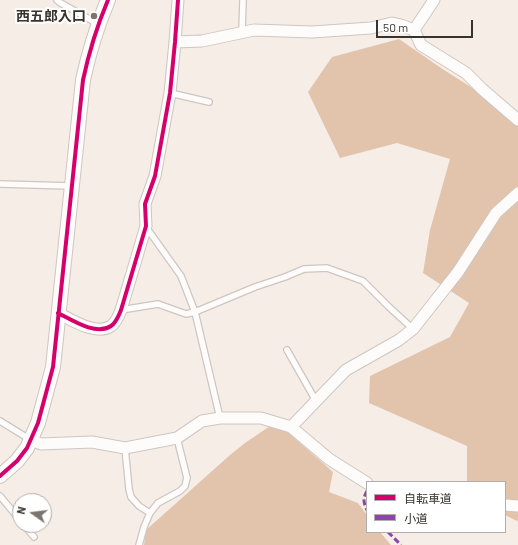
<!DOCTYPE html>
<meta charset="utf-8">
<style>
body{margin:0}
#map{position:relative;width:518px;height:545px;overflow:hidden;background:#f6ede7;font-family:Barlow,"Noto Sans JP",sans-serif}
canvas{display:block}
.legend{position:absolute;left:366px;top:481px;width:140px;height:52px;box-sizing:border-box;background:#fff;border:1px solid #b0adab;margin:0;padding:5px 7px;list-style:none;font-size:12px;color:#39332e}
.legend li{display:flex;align-items:center;gap:8px;height:20px}
.legend b{width:20px;border:1px solid #b0adab}
.north{position:absolute;left:12px;top:493px;width:40px;height:40px;box-sizing:border-box;background:#fff;border:1px solid #b0adab;border-radius:50%;rotate:284deg;font-size:11px;font-weight:700;line-height:16px;text-align:center;color:#39332e}
.north::after{content:'';display:block;margin:auto;width:14px;height:18px;background:#7b746f;clip-path:polygon(50% 0,100% 100%,50% 72%,0 100%)}
.scale{position:absolute;left:376px;top:20px;width:97px;height:18px;box-sizing:border-box;border:2px solid #39332e;border-top:0;padding-left:5px;font-size:12px;line-height:14px;white-space:nowrap;color:#39332e;-webkit-text-stroke:3px #fff;paint-order:stroke}
</style>
<div id="map">
<canvas width="518" height="545"></canvas>
<ul class="legend">
<li><b style="height:5px;background:#d6006c"></b>自転車道</li>
<li><b style="height:5px;background:#8e44ad"></b>小道</li>
</ul>
<div class="north">N</div>
<div class="scale">50 m</div>
</div>
<script>
const g = document.querySelector('canvas').getContext('2d');
g.lineJoin = 'round';
function fillPath(path, color) { g.fillStyle = color; g.fill(path, 'evenodd'); }
function stroke(path, color, width, dash) { g.strokeStyle = color; g.lineWidth = width; g.lineCap = dash ? 'butt' : 'round'; g.setLineDash(dash || []); g.stroke(path); }
function label(font, color, halo, rows, align = 'center') {
  g.font = font + ' Barlow,"Noto Sans JP",sans-serif'; g.lineWidth = 4; g.setLineDash([]); g.textBaseline = 'middle'; g.strokeStyle = halo; g.fillStyle = color; for (const [text, x, y, turn = 0] of rows) {
    g.save(); g.translate(x, y); g.rotate((+turn || 0) * Math.PI / 180); g.textAlign = isNaN(turn) ? turn : align; if (halo) g.strokeText(text, 0, 0); g.fillText(text, 0, 0); g.restore();
  }
}
const forest = new Path2D(`
 M399 39 444 70 518 117V520L517 521 505 515V482H467V446L369 403 370 376 450 337 469 303 423 273 430 230 450 159 397 143 340 158 308 92 332 57Z
 M276 422 333 472 329 492 358 503 367 515V532H380L391 545H144L146 530 230 455 245 443Z`);
const service = new Path2D(`
 M57 0 59 2 98 24
 M242 32 243 0
 M170 93 209 102
 M0 184 71 186
 M146 227 181 276 195 312 220 418
 M121 310 158 304 186 314 195 312 255 287 285 277 304 269 327 268 363 281 389 307 413 329
 M287 350 316 401
 M0 421 31 440
 M125 448 129 489 131 497 139 506 150 513
 M0 496 20 520
 M24 525 34 537
 M139 545 144 527 150 513 158 503 180 491 185 486 187 478 177 438`);
const minor = new Path2D(`
 M414 30 434 0
 M175 42 202 41 254 30 312 32 371 28 392 23 401 25 414 30 421 45 466 73 482 89 518 120
 M58 313C72 320 96 336 111 326 116 323 119 315 121 310L146 226 145 204 155 176 170 93 175 42 178 0
 M291 427 346 370 399 340 413 329 458 272 496 213 518 193
 M31 440 41 444 92 442 125 448 177 438 202 421 220 418H261L291 427 329 459 367 483
 M505 505 518 506`);
const tertiary = new Path2D(`
 M0 476 17 461 27 448 38 423 53 367 83 80C89 52 97 26 108 0`);
const quiet = new Path2D(`
 M367 491C363 498 363 502 367 510
 M388 532 401 545`);
const cycleway = new Path2D(`
 M58 313C72 320 96 336 111 326 116 323 119 315 121 310L146 226 145 204 155 176 170 93 175 42 178 0
 M0 476 17 461 27 448 38 423 53 367 83 80C89 52 97 26 108 0`);
const markers = [
 [94,16,4,"#7b746f"]
];
const poiNames = [
 ["西五郎入口",86,16]
];
fillPath(forest, '#e2c4ad');
stroke(service, '#cdc6c2', 8);
stroke(minor, '#cdc6c2', 13);
stroke(tertiary, '#cdc6c2', 16);
stroke(service, '#fefcfb', 5.5);
stroke(minor, '#fefcfb', 11);
stroke(tertiary, '#fefcfb', 14);
stroke(quiet, '#8e44ad', 3, [6, 3]);
stroke(cycleway, '#d6006c', 4);
for (const [x, y, r, color] of markers) { const dot = new Path2D(); dot.arc(x, y, r, 0, 2 * Math.PI); g.fillStyle = color; g.fill(dot); stroke(dot, '#fff', 1.5); }
label('bold 14px', '#39332e', '#fff', poiNames, 'right');
</script>
